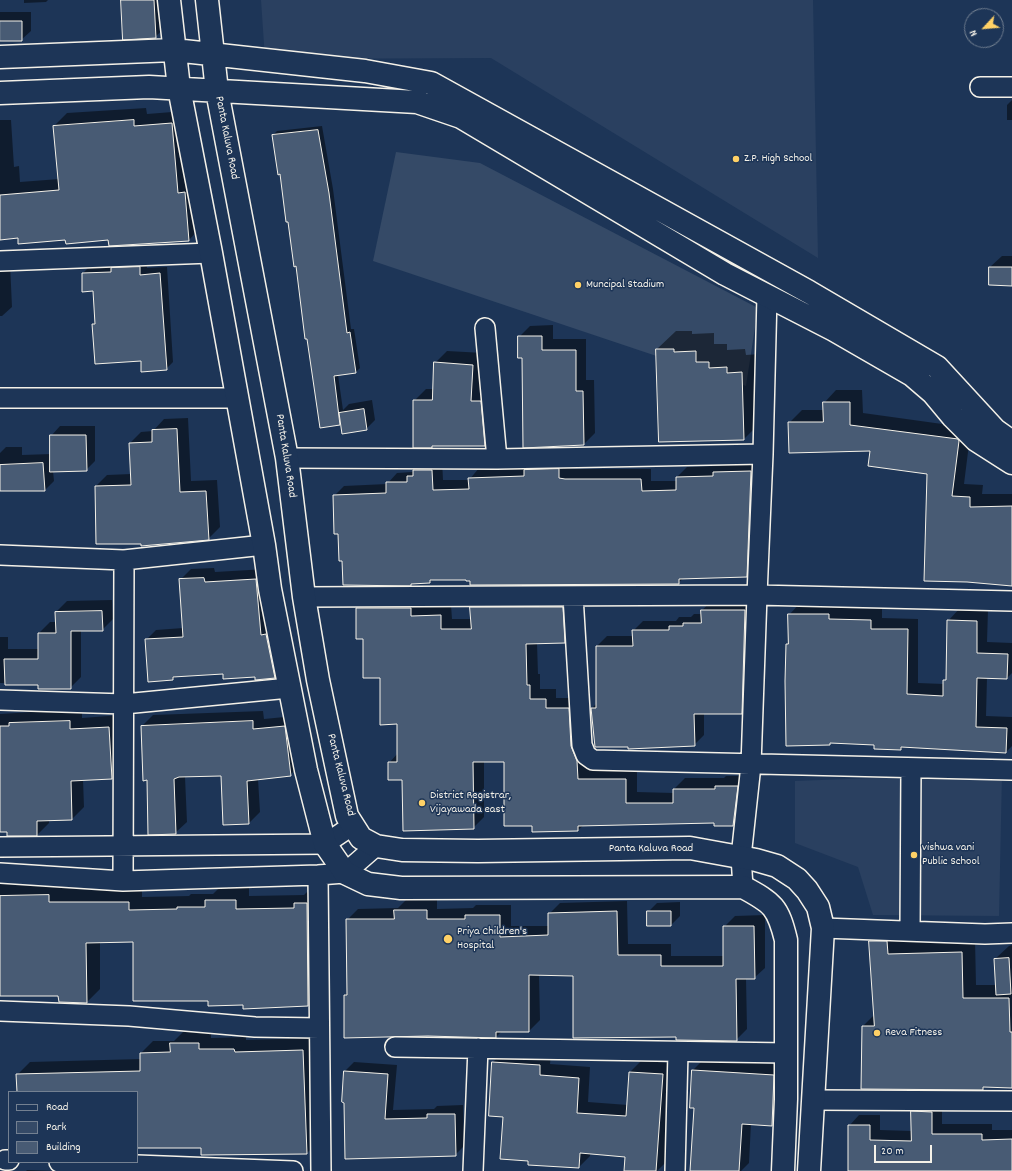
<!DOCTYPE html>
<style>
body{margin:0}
#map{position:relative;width:1012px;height:1171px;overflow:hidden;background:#1d3557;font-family:Dekko,sans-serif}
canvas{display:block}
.legend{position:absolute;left:8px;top:1091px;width:130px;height:72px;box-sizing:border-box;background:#1d3557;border:1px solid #738091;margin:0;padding:5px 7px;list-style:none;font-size:12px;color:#f4f1e8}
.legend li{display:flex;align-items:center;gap:8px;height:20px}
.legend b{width:20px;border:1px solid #738091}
.north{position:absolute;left:964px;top:8px;width:40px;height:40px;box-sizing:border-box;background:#1d3557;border:1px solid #738091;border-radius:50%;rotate:244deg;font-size:11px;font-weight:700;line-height:16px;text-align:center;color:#f4f1e8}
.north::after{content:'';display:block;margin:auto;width:14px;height:18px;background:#ffd166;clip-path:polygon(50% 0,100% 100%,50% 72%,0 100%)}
.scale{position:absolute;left:874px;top:1145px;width:58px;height:18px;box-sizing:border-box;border:2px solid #f4f1e8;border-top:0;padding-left:5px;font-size:12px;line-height:14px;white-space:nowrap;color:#f4f1e8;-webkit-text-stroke:3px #1d3557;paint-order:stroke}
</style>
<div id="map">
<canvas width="1012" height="1171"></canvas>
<ul class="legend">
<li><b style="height:5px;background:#1d3557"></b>Road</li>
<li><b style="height:11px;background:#354a67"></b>Park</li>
<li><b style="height:11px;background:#485b74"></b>Building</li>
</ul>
<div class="north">N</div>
<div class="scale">20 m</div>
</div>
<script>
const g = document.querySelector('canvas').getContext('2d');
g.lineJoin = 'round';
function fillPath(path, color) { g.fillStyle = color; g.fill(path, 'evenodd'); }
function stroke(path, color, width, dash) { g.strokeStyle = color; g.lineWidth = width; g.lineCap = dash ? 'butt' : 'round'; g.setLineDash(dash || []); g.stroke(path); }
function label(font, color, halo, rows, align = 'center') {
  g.font = font + ' Dekko,sans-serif'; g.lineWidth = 3; g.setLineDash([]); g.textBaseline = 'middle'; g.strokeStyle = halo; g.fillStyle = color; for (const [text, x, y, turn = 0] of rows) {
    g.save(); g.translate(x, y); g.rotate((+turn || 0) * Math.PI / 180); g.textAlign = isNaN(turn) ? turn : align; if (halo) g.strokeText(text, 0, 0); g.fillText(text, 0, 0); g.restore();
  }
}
const built = new Path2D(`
 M261 0H813L818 258 491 58 265 59Z
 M1002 773 999 916 873 915 858 867 795 843V781Z`);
const green = new Path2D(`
 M396 152 480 163 758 308 746 386 373 261Z`);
const shadow = new Path2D(`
 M24 0H48L46 2 24 3Z
 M122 0H167L168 25 155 37Z
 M0 12H31V31L21 40H0Z
 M1012 100V120H1007V105Z
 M146 108 147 114 185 111 201 227 189 240 18 237 0 239V120H11L14 167 19 166 20 182 59 179 54 126 67 113Z
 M322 126 333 189 351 329H354L360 368 356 372 338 375 343 410 349 404 372 400 375 420 366 429 341 422 340 424 296 265 273 135 277 131Z
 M1002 256H1012V285L990 267Z
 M146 260 147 268 167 267 173 362 166 369 142 360 93 324 96 321 94 290 83 273 90 266Z
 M10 263 12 307 2 316H0V264Z
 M553 325V339H586V380H594L595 433 584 444 523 357 519 337 530 326Z
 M676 331H692V334L714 333V344H727V350L745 349 746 355 760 354 762 421 744 439 657 349Z
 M447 351 484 353 496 433 484 445H434L432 447 414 401 426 389H434L435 363Z
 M836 390H862L863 413 971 428 964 484 983 485 982 494H1012V585L928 473 871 450 789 423 802 410H824V403Z
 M188 418 191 481 217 480 220 527 208 539 142 542 96 486 107 475 131 474 130 443 141 432 153 431 164 419Z
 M60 426H95V461L86 470 53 471 54 481 45 490H0V453L6 447H22V455L51 454V436Z
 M569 459V468L575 469H651V481H677V477L687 467 720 466 724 462 760 461 756 566 746 576 684 578 678 583 471 580 467 579H433L430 582 343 560 334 496 344 486 387 484 397 473 412 472 424 460H442L443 480H469L479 468Z
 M214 568 215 572 266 569 285 667 275 677 224 673 176 676 173 679 146 640 156 630 183 628 180 580 191 569Z
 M368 597 451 605 452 619H472L471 608 482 597H573L575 632 564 642 537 643 538 674H540V689H556V698H579L588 750V769H637V792L674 793V789L685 778H724L726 776H748L744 815 733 825 715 822 584 825 578 830 533 825 505 761H484V817L473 828 403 779 389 763 398 753V723L364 638 357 608Z
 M112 600 113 619 102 630H81V677L70 688 39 684 0 683V637H8V649H39V633L50 622H57L56 612 67 601Z
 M755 600 751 703 741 713H704V735L694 745 595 746 592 708 597 703V646L607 636H633V631L643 621H676L679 617H691L694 614H702V610L712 601Z
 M800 603H840V608L882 609V618L918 619V683L944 684 947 678 948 621 959 609 988 610 987 642 1012 643V673L1007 678H987L986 716 1012 717V746L1006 752 904 746 901 749 875 744 831 742 830 744 787 645 789 642V615Z
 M82 709V718L121 715 124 766 112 778 83 779 84 807 72 819 49 820V823L37 835H8V831H0V714Z
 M263 711 264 719 295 716 301 764 290 775 258 779 260 812 249 823 222 775 185 777 187 822 175 833 148 779 142 726 153 715Z
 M0 882H63V888H142V897L189 896 191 894H213L220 887H249V896L304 895 309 890 321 992 308 1005 244 1004 209 1000 134 941H100V989L87 1002 59 995 0 996Z
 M406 900H437V909L473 908 476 905H511V926H548L549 914 560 903 627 901 628 944H671V956H724V927L735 916 765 915V968L754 978H746L747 1029 736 1040 677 1036 574 976 539 974 540 1020 529 1031H502L496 1037 428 1034 345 995 348 992 347 920 358 909 398 908Z
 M680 902V916L671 925 648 912 657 903Z
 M883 928H900L901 941 975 939 976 985H996L995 959 1009 946 1012 945V1087L985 1086 983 1089 863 1026 874 1015 870 942Z
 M211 1031V1038L246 1037V1040L314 1038 319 1141 307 1153 202 1147H137V1092H18V1074L30 1062 141 1059V1053L153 1041H174L183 1032Z
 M504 1051 551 1054 550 1064 590 1067 588 1102 628 1105 630 1072 641 1061 673 1063 666 1162 657 1171H631L626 1156 590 1153V1156L579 1167 530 1160 504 1116 490 1115 493 1062Z
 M704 1059 784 1065 783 1114 772 1125 751 1123 749 1163 741 1171H695V1107H691L693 1070Z
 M354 1062 397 1065 393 1110 434 1109 437 1106 463 1105 464 1146 455 1155 346 1158 345 1071Z
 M923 1101 942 1102V1124H992V1130H1012V1171H849V1126L859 1115H880V1130L912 1131V1112Z
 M27 1170 57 1171H26Z`);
const building = new Path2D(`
 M121 0H154L156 38 123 40Z
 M0 21H22V41H0Z
 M134 120V126L172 123 178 193 185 192 189 241 109 246 108 240 66 244 65 240 18 244V238L0 240V195L59 190 53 126Z
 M318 130 329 193 347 333 350 332 356 373 334 376 340 425 320 428 307 339H305L296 266 294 267 288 222H286L280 174 278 175 272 135Z
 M140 267V275L160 273 167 370 141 372V361L95 364 92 324H95L93 291 82 292V273L111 272V268Z
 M989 267H1012V286L989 285Z
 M518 336H542V350H576V391H583L584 445 523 448 522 358H518Z
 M656 349H674V352L696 351V362H709V368L727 367V373L742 372 744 440 659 442Z
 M434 362 473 365 471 401H481L485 446H432V448H413V400H432Z
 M823 402H850V425L958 439 959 441 952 496 970 497V507L1012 506V586L967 582 924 581 927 474 868 466 870 451 789 453 788 422H823Z
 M364 409 367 430 342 434 339 413Z
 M177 429 180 492 206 491 209 540 141 546V544H96L95 486 131 485 129 443 152 442V430Z
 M50 435H86L87 471 50 472Z
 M43 463 45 491H0V465Z
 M559 469V478L565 479H641L642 491 676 490V477L713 476V472L751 471 747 577 679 579V584L470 585V581H466V580H430V583L411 584V586L343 585 342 561H339L338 534H334L333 495 386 493V482H407V476H413V470H432L433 490 469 489 468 478 524 476V470Z
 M204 578 205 582 256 579 261 635 266 634 275 678 255 680V677L223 679V674L173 677V680L148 682 145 639 183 637 179 579Z
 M470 607H563L565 643 526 644 527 685H530V699H546V708H569L571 746 577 761 578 779H626V803H673V789H715V786H738L733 826H714V823L578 826V831L532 832V826H504V762H473L474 829 403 831 402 780H388V762H397V724L380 725V678H363V639H356V608H411V616L441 615V629H471Z
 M701 610H745L742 714H694L695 746 628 749V747H595L591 708H596V646H633L632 630H669V626H683V623H701Z
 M102 611 103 631H71V689H38V685H5L4 659H38V633H56L55 612Z
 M788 614H829V619L871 620V629H908L907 694 943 696V680H946L947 620 977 621V653L1008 654 1007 679 977 678 976 727 1007 728 1006 753 901 747V750L874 749V745L830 743V745L786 746 785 681 786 644H788Z
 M70 721V729L109 727 112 779 71 781 72 820 37 821V836H7V832H0V726H9V723Z
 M253 721V729L285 726 291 776 247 781 249 824 223 825 221 776 179 777 174 779 176 834 148 835 147 780 143 781 141 726Z
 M49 895V902H129V910L177 909V907H205V900H236V909L294 908V903H307L308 1006 243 1009V1005L208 1006V1001H133V942L86 943 87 1003 59 1002 58 996H0V896Z
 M394 910H427V919H465V915H500V937L548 935V913L617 911 618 955H661V966H723V926H754L755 979H736L737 1041 676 1040V1037L573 1038V976L529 975V1032H496V1038L428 1036 344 1038V995H347L346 919H394Z
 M647 911H671V926H647Z
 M869 941H887L888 954 962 952 963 998H1009L1010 1032H1012V1088L983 1087V1090L861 1089 862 1026H874Z
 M1009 958 1011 994 996 995 994 959Z
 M170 1043H199V1049H234L235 1052 303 1050 307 1154 201 1155V1148H137V1092H17L16 1074 140 1071V1053L170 1052Z
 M492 1062 540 1065V1075L579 1078 577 1113 626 1116 629 1072 663 1074 656 1171H624L625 1157 580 1153 579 1168 528 1165V1161L500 1159 503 1117 489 1116Z
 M692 1070 774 1075 772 1126 742 1124 739 1171H690L694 1108H690Z
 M344 1071 388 1074 385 1119 427 1118V1114H455L456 1156 345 1159 344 1103 342 1102Z
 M911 1111 932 1112V1134H982V1140L1012 1139V1171H848V1125H870V1140L911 1141Z`);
const minor = new Path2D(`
 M980 87H1012
 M0 261 211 253
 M485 328 497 459
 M0 398H238
 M763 454 767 296
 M287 458 497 459 763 454 757 595 304 597
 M0 555 124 560 264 545
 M573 596 582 745 586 755 593 760 1012 770
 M0 700 124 704 289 688
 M0 847 325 844 353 825
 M0 873 123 881 318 875 345 873 376 846
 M318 875 321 1171
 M123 881 124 560
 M743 887 741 857 751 765 757 595 1012 601
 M823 928 985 934 1012 933
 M910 931 911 768
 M0 1011 129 1016 255 1027 319 1028
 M395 1047 787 1053
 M813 1100 1012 1101
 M5 1160H9
 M59 1162 293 1171
 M473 1171 478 1048
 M675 1171 678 1052`);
const tertiary = new Path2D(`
 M169 0 179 88 211 253 264 545 270 589 306 770 325 844 345 873 368 884 401 888 743 887C773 903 778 907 786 940V1099L783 1171
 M207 0 217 91 287 458 304 597 318 680 347 816 361 838 376 846 402 850 478 851 690 848 756 860 777 866 797 879 807 890 818 907 823 928 809 1171
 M0 57 174 50 365 71 431 83 809 292 937 367 995 430 1012 442
 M0 93 149 87 417 102 461 117 725 274 834 330 912 375 933 393 953 417 976 440 1012 463`);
const markers = [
 [736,159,4,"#ffd166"],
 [578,285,4,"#ffd166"],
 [422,803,4,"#ffd166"],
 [914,855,4,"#ffd166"],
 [448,939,5,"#ffd166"],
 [877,1033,4,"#ffd166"]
];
const streetNames = [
 ["Panta Kaluva Road",226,138,79],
 ["Panta Kaluva Road",285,456,81],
 ["Panta Kaluva Road",340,775,76],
 ["Panta Kaluva Road",651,849]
];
const poiNames = [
 ["Z.P. High School",744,159],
 ["Muncipal Stadium",586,285],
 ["District Registrar,",430,796],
 ["Vijayawada east",430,810],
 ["vishwa vani",922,848],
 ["Public School",922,862],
 ["Priya Children's",457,932],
 ["Hospital",457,946],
 ["Reva Fitness",885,1033]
];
fillPath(built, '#2a4060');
fillPath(green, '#354a67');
fillPath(shadow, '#0007');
fillPath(building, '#485b74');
stroke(building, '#f4f1e8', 1);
stroke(minor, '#f4f1e8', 22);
stroke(tertiary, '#f4f1e8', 25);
stroke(minor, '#1d3557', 19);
stroke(tertiary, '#1d3557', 22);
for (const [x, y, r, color] of markers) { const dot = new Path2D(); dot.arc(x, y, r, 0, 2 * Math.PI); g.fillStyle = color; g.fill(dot); stroke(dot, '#1d3557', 1.5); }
label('12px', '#f4f1e8', '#1d3557', streetNames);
label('12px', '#f4f1e8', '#1d3557', poiNames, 'left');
</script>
